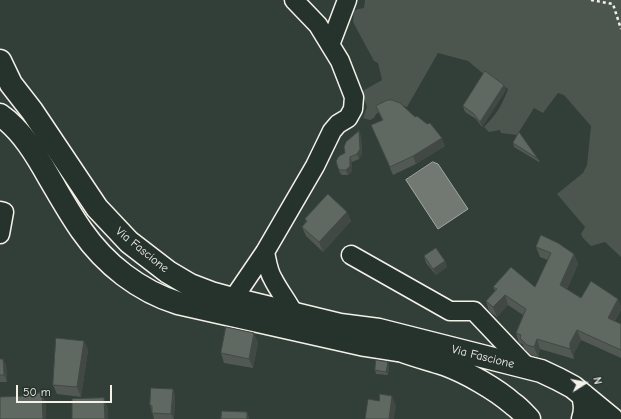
<!DOCTYPE html>
<style>
body{margin:0}
#map{position:relative;width:621px;height:419px;overflow:hidden;background:#323e38;font-family:"Comic Neue",sans-serif}
canvas{display:block}
.north{position:absolute;left:565px;top:363px;width:40px;height:40px;-webkit-text-stroke:3px #26332d;paint-order:stroke;rotate:79deg;font-size:11px;font-weight:700;line-height:16px;text-align:center;color:#f4f1e8}
.north::after{content:'';display:block;margin:auto;width:14px;height:18px;background:#f4f1e8;clip-path:polygon(50% 0,100% 100%,50% 72%,0 100%)}
.scale{position:absolute;left:16px;top:385px;width:96px;height:18px;box-sizing:border-box;border:2px solid #f4f1e8;border-top:0;padding-left:5px;font-size:12px;line-height:14px;white-space:nowrap;color:#f4f1e8;-webkit-text-stroke:3px #26332d;paint-order:stroke}
</style>
<div id="map">
<canvas width="621" height="419"></canvas>
<div class="north">N</div>
<div class="scale">50 m</div>
</div>
<script>
const g = document.querySelector('canvas').getContext('2d');
g.lineJoin = 'round';
function fillPath(path, color) { g.fillStyle = color; g.fill(path, 'evenodd'); }
function stroke(path, color, width, dash) { g.strokeStyle = color; g.lineWidth = width; g.lineCap = dash ? 'butt' : 'round'; g.setLineDash(dash || []); g.stroke(path); }
function label(font, color, halo, rows, align = 'center') {
  g.font = font + ' "Comic Neue",sans-serif'; g.lineWidth = 3; g.setLineDash([]); g.textBaseline = 'middle'; g.strokeStyle = halo; g.fillStyle = color; for (const [text, x, y, turn = 0] of rows) {
    g.save(); g.translate(x, y); g.rotate((+turn || 0) * Math.PI / 180); g.textAlign = isNaN(turn) ? turn : align; if (halo) g.strokeText(text, 0, 0); g.fillText(text, 0, 0); g.restore();
  }
}
const green = new Path2D(`
 M365 0H621V257L605 242 591 246 583 238 581 234 585 227 557 194 583 173 587 165 591 126 564 95 558 93 543 113 534 108 517 135 501 133 500 130 489 132 484 127C497 114 502 105 508 89L486 76 468 61 438 53 407 107 396 103 376 114 374 118 370 120 363 118 367 107 361 92 382 80 378 63 374 61 353 22 354 11 358 9 364 8Z`);
const water = new Path2D(`
 M433 162 438 164 468 209 438 229 406 180Z`);
const path = new Path2D(`
 M591 0 613 4 621 29`);
const minor = new Path2D(`
 M330 45 347 0
 M0 211 4 212 0 234
 M265 252C267 261 268 271 273 279 279 291 288 302 294 314
 M351 255 450 311H474L528 368
 M233 299 265 252 315 166 332 131 338 124 348 118 353 109 354 97 340 61 318 25 294 0`);
const major = new Path2D(`
 M0 61 11 84 32 111 97 208 129 242 168 272 190 285 211 293 233 299 340 325 379 330 541 371 558 379 573 387 612 419
 M380 342C401 352 422 357 444 364 466 372 496 389 513 404 519 408 524 414 529 419
 M583 419C586 410 585 404 583 395`);
const highway = new Path2D(`
 M0 115C22 130 37 156 50 179 60 196 70 214 82 231 105 264 139 291 178 303L365 345 397 350`);
const wall = new Path2D(`
 M506 90 482 127 476 119 465 112 463 106Z
 M376 106 445 146 416 164 393 175 371 125 382 120Z
 M361 136 362 154 359 159 352 162V171L348 175H342L340 173 338 168 345 153Z
 M513 143 538 159 540 162H539L514 147Z
 M347 212 351 221 323 252 306 236 302 227 306 222 305 219Z
 M536 247 574 254 578 264 567 289 581 298 618 299 621 307V310L615 321 621 324V358L581 340 574 353V359L540 349 538 357 531 355 524 349 523 344 519 343 516 333 523 315 508 305 497 317 489 311 486 301 495 291 493 287H535L548 260 540 257Z
 M424 256 445 261 447 267 436 275 426 263Z
 M84 341 88 350 81 397 57 394 53 385Z
 M258 342 253 368 224 363 221 353Z
 M0 359 6 365 7 382H0Z
 M389 365 388 375 376 374 375 370Z
 M173 389 175 396 174 419H154L150 405Z`);
const shadedWall = new Path2D(`
 M504 85 506 90 482 127 480 122Z
 M359 131 361 136 362 154 359 159 357 154Z
 M442 138 445 146 416 164 413 156Z
 M350 157 352 162V171L348 175 346 170Z
 M347 212 351 221 323 252 319 242Z
 M574 254 578 264 564 295 560 285Z
 M445 261 447 267 436 275 433 269Z
 M505 295 508 305 497 317 493 307Z
 M618 299 621 307V310L611 328 608 318Z
 M577 330 581 340 574 353V359L570 349V343Z
 M254 333 258 342 253 368 249 359Z
 M537 339 540 349 538 357 534 347Z
 M84 341 88 350 81 397 77 387Z
 M3 359 6 365 7 382 4 375Z
 M388 362 389 365 388 375 386 372Z
 M173 389 175 396 174 419 171 414Z
 M42 393 46 403V419H43Z
 M392 396 396 406 394 419H389Z
 M104 398 108 408V419H105Z
 M247 412 249 418V419H247Z`);
const building = new Path2D(`
 M485 71 504 85 480 122 474 114 463 106Z
 M388 100H392L400 103 415 117 417 116 427 124 430 123 442 138 413 156 390 167 371 125 383 120 376 106Z
 M359 131 360 149 357 154 350 157V166L346 170H340L338 168 336 161 339 156 345 153 344 147 346 142Z
 M519 132 538 159 513 143Z
 M328 194 347 212 319 242 302 227 307 221 305 219Z
 M541 235 558 243 574 254 560 285 581 298 591 281 618 299 608 318 621 324V350L577 330 570 343V349L537 339 534 347 527 345 520 338 521 335 516 333 526 309 505 295 493 307 486 301 497 289 493 287 511 267 535 287 551 253 536 247Z
 M436 248 445 261 433 269 424 256Z
 M226 327 254 333 249 359 221 353Z
 M56 338 84 341 77 387 53 385Z
 M0 359H3L4 375H0Z
 M376 360 388 362 386 372 375 370Z
 M151 388 173 389 171 414 152 413V406L150 405Z
 M42 393 43 419H0V397L25 396V394Z
 M380 394 392 396 389 419H365L368 399 379 401Z
 M104 398 105 419H72V399Z
 M222 411 247 412V419H221Z`);
const streetNames = [
 ["Via Fascione",142,250,39],
 ["Via Fascione",483,357,14]
];
fillPath(green, '#4c564f');
fillPath(water, '#727972');
stroke(water, '#a6a9a1', 1);
stroke(minor, '#f4f1e8', 21);
stroke(major, '#f4f1e8', 25);
stroke(highway, '#f4f1e8', 25);
stroke(path, '#f4f1e8', 2.5, [3, 3]);
stroke(minor, '#26332d', 18);
stroke(major, '#26332d', 22);
stroke(highway, '#26332d', 22);
fillPath(wall, '#525953');
fillPath(shadedWall, '#424944');
fillPath(building, '#5f6861');
stroke(building, '#424944', 1);
label('12px', '#f4f1e8', '#26332d', streetNames);
</script>
